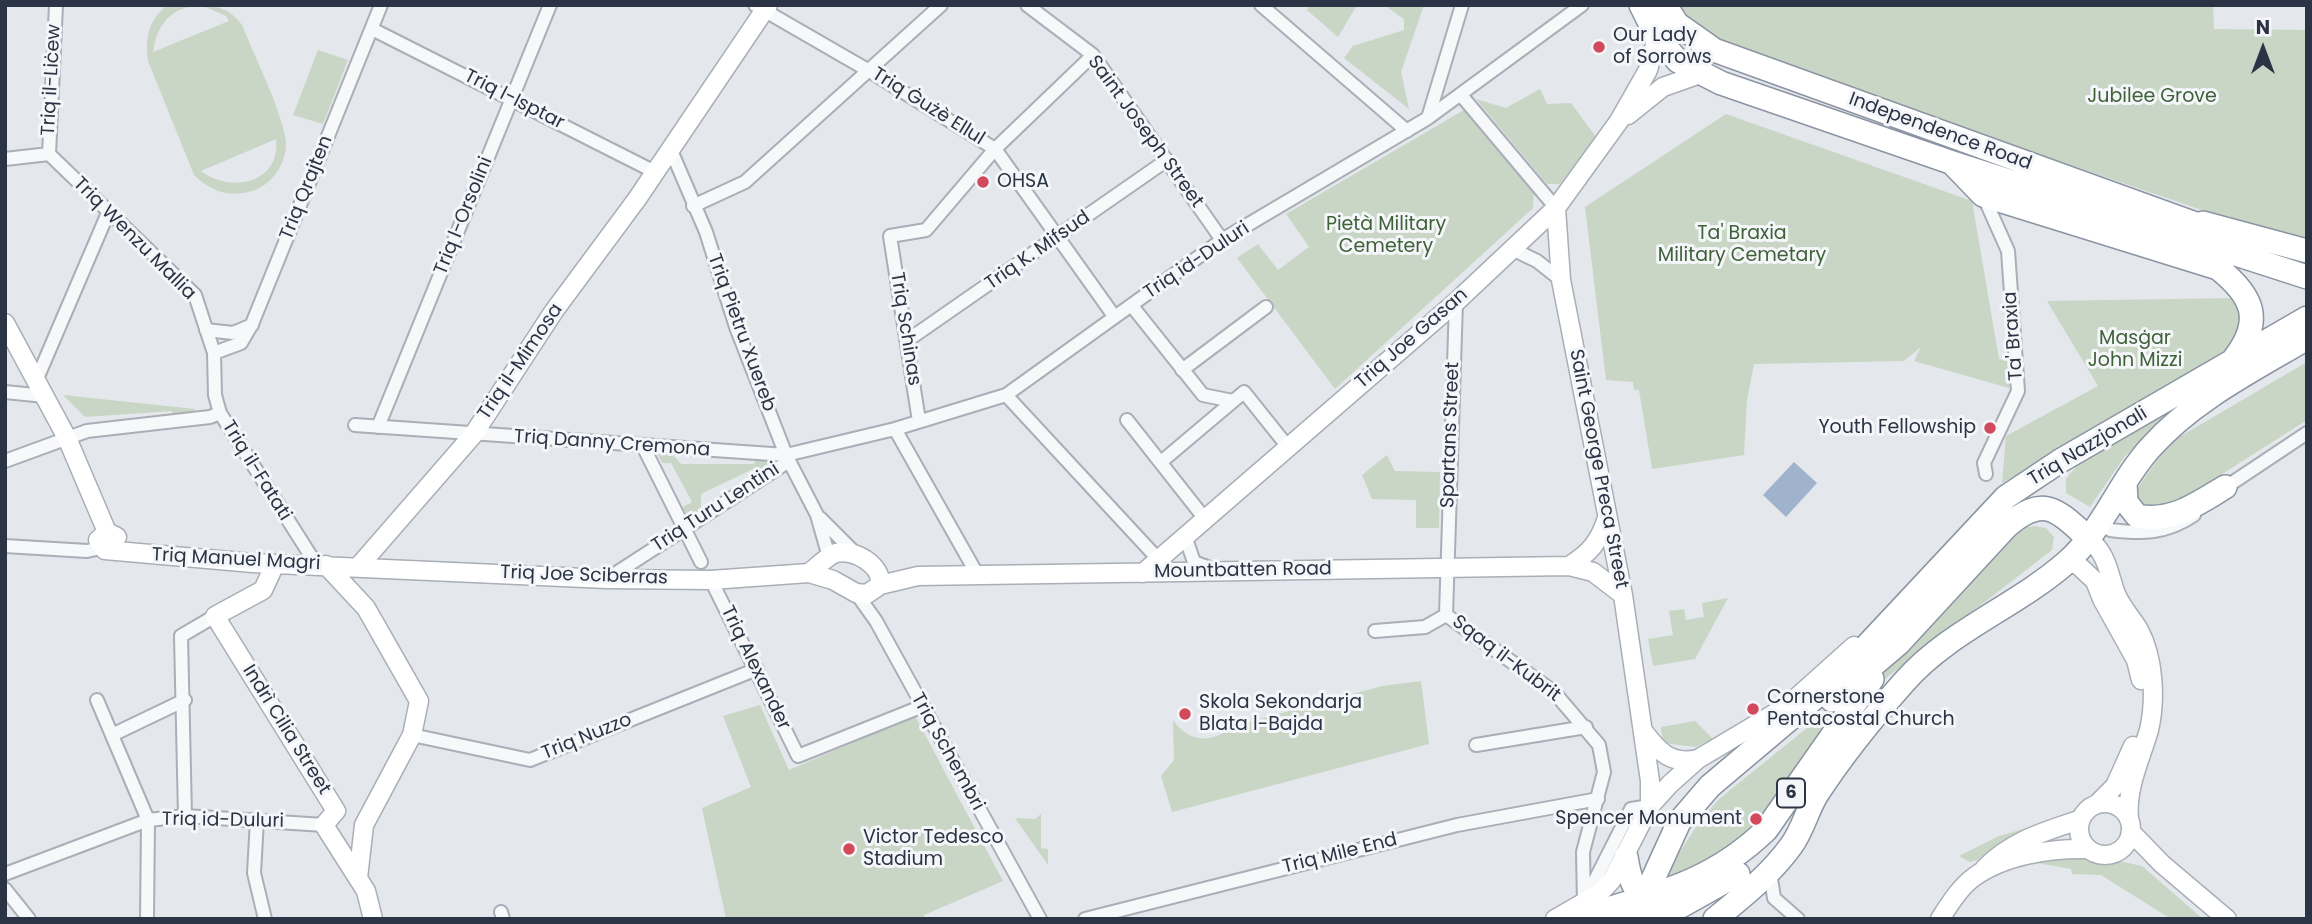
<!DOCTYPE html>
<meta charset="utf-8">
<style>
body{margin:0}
#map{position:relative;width:2312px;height:924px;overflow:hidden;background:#e4e7ec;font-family:Poppins,sans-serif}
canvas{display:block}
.frame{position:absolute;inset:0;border:7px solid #2b3445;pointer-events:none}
.north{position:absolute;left:2228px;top:14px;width:70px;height:70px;-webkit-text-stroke:5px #f4f6f9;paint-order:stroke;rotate:0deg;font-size:19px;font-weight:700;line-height:28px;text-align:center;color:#2b3445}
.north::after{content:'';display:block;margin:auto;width:24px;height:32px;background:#2b3445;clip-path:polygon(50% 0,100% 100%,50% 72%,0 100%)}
</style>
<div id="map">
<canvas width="2312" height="924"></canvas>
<div class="frame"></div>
<div class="north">N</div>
</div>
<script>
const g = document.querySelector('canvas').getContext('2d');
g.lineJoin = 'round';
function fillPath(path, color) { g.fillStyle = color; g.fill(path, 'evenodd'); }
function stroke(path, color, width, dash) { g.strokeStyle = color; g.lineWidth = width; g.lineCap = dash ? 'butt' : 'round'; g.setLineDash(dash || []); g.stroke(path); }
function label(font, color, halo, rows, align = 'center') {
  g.font = font + ' Poppins,sans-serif'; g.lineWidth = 6; g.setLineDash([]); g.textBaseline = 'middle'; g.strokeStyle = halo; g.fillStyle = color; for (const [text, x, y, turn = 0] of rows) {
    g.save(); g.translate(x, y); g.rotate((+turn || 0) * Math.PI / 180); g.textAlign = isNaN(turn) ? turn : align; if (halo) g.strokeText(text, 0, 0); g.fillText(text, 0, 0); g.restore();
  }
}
const green = new Path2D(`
 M168 5C196 5 225 0 242 25 255 58 278 102 285 136 290 158 274 185 252 191 228 198 211 191 194 175L148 61C145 38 148 20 168 5ZM201 5 226 16 229 21 153 52C157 24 171 7 201 5ZM276 139C281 183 231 194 201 171Z
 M1310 5H1357L1338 37 1307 10Z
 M1384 5H1424L1401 72 1409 109 1344 58 1353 46 1404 30V19Z
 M1674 5H2213L2214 29 2307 30V246L1743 53C1717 42 1691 30 1674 5Z
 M318 50 348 60 323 124 293 115Z
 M1540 89 1547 104 1571 103 1596 137 1560 184H1547L1476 99 1506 108Z
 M1464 110 1534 191 1533 208 1335 389 1237 258 1258 244 1278 270 1309 247 1286 214Z
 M1726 114 1972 201 1999 359 2014 362 2009 388 1914 361 1921 347 1904 361 1754 364 1747 400 1744 455 1652 469 1639 390H1634L1633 382 1606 380 1585 207Z
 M2234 298 2244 322 2235 352 2002 483 2006 436 2098 386 2047 301Z
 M2307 362V420L2180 501 2147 510 2134 493 2169 443Z
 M63 395 195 409 190 415 174 418 172 411 85 417Z
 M2190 397 2125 456 2090 507 2066 493V479L2079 463Z
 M657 452 671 453 681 464H754L757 456 776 457V462L760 472 755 468 701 494V508L687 516 683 507 692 502 671 463H662Z
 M1387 455 1395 471 1440 472 1439 528H1416V500L1372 499 1362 475Z
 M2035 526 2046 528 2054 537 2052 550 1885 679 1880 673 2016 535 2027 527Z
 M1728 598 1695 659 1653 666 1648 639 1673 635 1669 611 1684 609 1686 620 1704 617 1702 603Z
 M1421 681 1429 744 1172 812 1161 776 1174 760 1173 720C1190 744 1212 743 1234 726L1382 686Z
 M1849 694 1744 845 1659 884 1696 827 1719 799Z
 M760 705 789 770 915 716 1003 881 924 915 925 919H726L702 808 751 787 723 716Z
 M1695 721 1713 739 1696 747 1663 743 1661 727Z
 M1041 814V848L1048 849V865L1015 818 1035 819Z
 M2044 823 2022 831 1977 860 1970 862 1959 856 1999 836Z
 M2087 854 2142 866 2203 919H2171L2101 875 2072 874 2071 869 2037 863Z`);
const water = new Path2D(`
 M1794 462 1817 483 1786 517 1763 495Z`);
const street = new Path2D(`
 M755 5 871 72 995 149 1114 316
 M1027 5 1093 55 1222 240
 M1261 5 1407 131
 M372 29 655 172
 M1461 95 1556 208
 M1428 118 1462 5
 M670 148 706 232 736 327 786 455 817 515 829 557
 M49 154 195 295 214 353 215 395 220 413 316 564
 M49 154 56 5
 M5 159 49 154
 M1983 195 2008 251 2018 391 1984 463 1986 474
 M693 206 745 182 941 5
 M1512 249 1537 261 1561 280
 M1456 302 1446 615 1554 692 1599 745 1604 772 1583 852 1584 904
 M1132 306 1203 395 1233 401
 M206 330 233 333 252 325
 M908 340 1167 160
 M214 353 241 343 252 324 381 5
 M1182 370 1266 307
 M36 381 108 213
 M5 392 45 396
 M1006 395 1158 559
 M1127 420 1205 519
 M919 421 890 236 926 230 995 149 1093 55
 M355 425 786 455 895 429 1006 395 1222 240 1428 118 1582 5
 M378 427 550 5
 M895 429 977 574
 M643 446 701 562
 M5 461 87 431 210 417 220 413
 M1161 462 1244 392 1288 447
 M2223 489 2307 433
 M820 518 854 552
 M2101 520 2110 530C2142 534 2166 534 2194 515
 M1185 536 1194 562 1210 568
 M5 546 87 551 101 548
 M607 579 789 461
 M711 580 798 756 923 706
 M856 593 876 621 1040 919
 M1375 631 1425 627 1446 615
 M97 700 148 820 147 919
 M112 735 185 700
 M412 735 530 760 757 669
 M1476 745 1586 727
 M185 816 181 636 215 616
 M257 820 254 873 265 919
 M1770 872 1774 898 1798 919
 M5 874 148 820 185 816 324 825
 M5 889 29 919
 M1585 900 1631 809 1650 806
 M501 912 503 919
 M1085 919 1457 825 1598 799`);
const secondary = new Path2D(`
 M1628 115 1663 87 1700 74
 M1556 208 1561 280 1623 595 1650 781V806
 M5 323 67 438 107 532 117 537
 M107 532 98 540 105 550 253 563 607 579 711 580 809 573 833 580 856 593 867 594 880 585C883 566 854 548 836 553 827 556 817 567 809 573
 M2088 538C2108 555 2108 572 2116 594 2122 608 2132 618 2139 630 2154 658 2156 700 2149 730 2141 758 2126 788 2129 818
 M2066 562 2078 565 2095 581 2102 599 2136 660 2141 680
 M275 564 263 590 215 616 336 811 324 825 366 891 373 919
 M326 565 366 608 419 701 412 735 364 825 358 878
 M359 566 473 435 554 311 637 199 768 5
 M1569 566C1590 553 1599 542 1607 518
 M1143 573 1456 302 1556 208 1619 121 1648 70 1657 37
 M880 585 918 576 1569 566 1593 572 1623 595
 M1644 732C1659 752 1671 765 1698 759
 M2079 829a26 26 0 1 1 52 0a26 26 0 1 1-52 0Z
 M2097 804 2115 786 2133 746
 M2131 832 2162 864 2227 919
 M1984 869C2011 841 2043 832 2079 820
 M1555 919 1600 893 1612 880 1650 806 1670 784 1698 759 1787 706 1854 646
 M1940 919C1949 905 1960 887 1974 877 2004 855 2051 848 2088 849`);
const highway = new Path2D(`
 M1641 5 1657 37 1678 61 1721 83 1953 163 2307 277
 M1665 5 1677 24 1714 50 2215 231
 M1955 166 1983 195 2218 268C2253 296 2264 320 2234 359
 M2203 223 2307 251
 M2125 483 2126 502 2137 516C2171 523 2197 504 2225 487
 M1832 700 1899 643 2007 526C2044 494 2057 510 2088 538
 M1626 857C1629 876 1633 896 1655 900
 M1653 879 1679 822 1710 786 1831 684 2006 497 2060 461 2307 318
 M1617 918 1681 906 1738 874
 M1574 919C1648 896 1708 886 1766 830L1872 679
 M1715 919C1742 897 1770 875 1791 846 1803 830 1807 810 1817 794 1843 754 1873 717 1905 681 1949 631 2017 606 2067 562 2103 530 2119 482 2151 447 2193 400 2253 370 2307 338`);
const markers = [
 [1599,47,7,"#d1495b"],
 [983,182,7,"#d1495b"],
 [1990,428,7,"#d1495b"],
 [1753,709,7,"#d1495b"],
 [1185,714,7,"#d1495b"],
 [1756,819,7,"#d1495b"],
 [849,849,7,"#d1495b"]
];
const shields = [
 [1791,793,28]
];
const shieldNames = [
 ["6",1791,793]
];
const poiNames = [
 ["Our Lady",1613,36],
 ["of Sorrows",1613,58],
 ["OHSA",997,182],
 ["Youth Fellowship",1976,428,"right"],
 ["Cornerstone",1767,698],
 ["Pentacostal Church",1767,720],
 ["Skola Sekondarja",1199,703],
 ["Blata l-Bajda",1199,725],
 ["Spencer Monument",1742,819,"right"],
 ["Victor Tedesco",863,838],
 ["Stadium",863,860]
];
const streetNames = [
 ["Triq il-Liċew",52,80,-87],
 ["Triq l-Isptar",514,100,27],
 ["Triq Ġużè Ellul",928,107,32],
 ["Saint Joseph Street",1145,132,54],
 ["Independence Road",1940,132,20],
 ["Triq Qrajten",307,188,-68],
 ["Triq l-Orsolini",464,216,-68],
 ["Triq Wenzu Mallia",134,239,45],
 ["Triq K. Mifsud",1038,251,-35],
 ["Triq id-Duluri",1197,261,-34],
 ["Triq Schinas",905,329,81],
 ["Triq Pietru Xuereb",741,333,70],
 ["Ta' Braxia",2014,336,-94],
 ["Triq Joe Gasan",1412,339,-41],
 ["Triq il-Mimosa",521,362,-56],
 ["Spartans Street",1451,435,-88],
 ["Triq Danny Cremona",612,444,4],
 ["Triq Nazzjonali",2088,447,-31],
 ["Saint George Preca Street",1598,469,79],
 ["Triq il-Fatati",256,471,58],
 ["Triq Turu Lentini",716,508,-33],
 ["Triq Manuel Magri",236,560,3],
 ["Mountbatten Road",1243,571,-1],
 ["Triq Joe Sciberras",584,576,2],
 ["Sqaq il-Kubrit",1506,659,37],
 ["Triq Alexander",755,668,64],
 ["Indrì Cilia Street",286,730,58],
 ["Triq Nuzzo",587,737,-22],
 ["Triq Schembri",947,752,61],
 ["Triq id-Duluri",223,821,1],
 ["Triq Mile End",1340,854,-14]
];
const parkNames = [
 ["Jubilee Grove",2152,97],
 ["Pietà Military",1386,225],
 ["Cemetery",1386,247],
 ["Ta' Braxia",1742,234],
 ["Military Cemetary",1742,256],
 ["Masġar",2135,339],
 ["John Mizzi",2135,361]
];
fillPath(green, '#c9d6c5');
fillPath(water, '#9fb4cc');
stroke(street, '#a9aeb7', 16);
stroke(secondary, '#a9aeb7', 21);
stroke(highway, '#8b94a3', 26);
stroke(street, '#f7f8fa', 12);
stroke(secondary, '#fff', 18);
stroke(highway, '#fff', 23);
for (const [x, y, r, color] of markers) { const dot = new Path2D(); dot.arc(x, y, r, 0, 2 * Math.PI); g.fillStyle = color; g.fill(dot); stroke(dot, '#f4f6f9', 2.5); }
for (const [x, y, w] of shields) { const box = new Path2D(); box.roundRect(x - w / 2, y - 14.5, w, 29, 5); g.fillStyle = '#f4f6f9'; g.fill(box); stroke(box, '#2b3445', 2); }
label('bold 18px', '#2b3445', null, shieldNames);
label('19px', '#2b3445', '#f4f6f9', poiNames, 'left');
label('19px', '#2b3445', '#f4f6f9', streetNames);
label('19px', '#3f6138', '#f4f6f9', parkNames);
</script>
